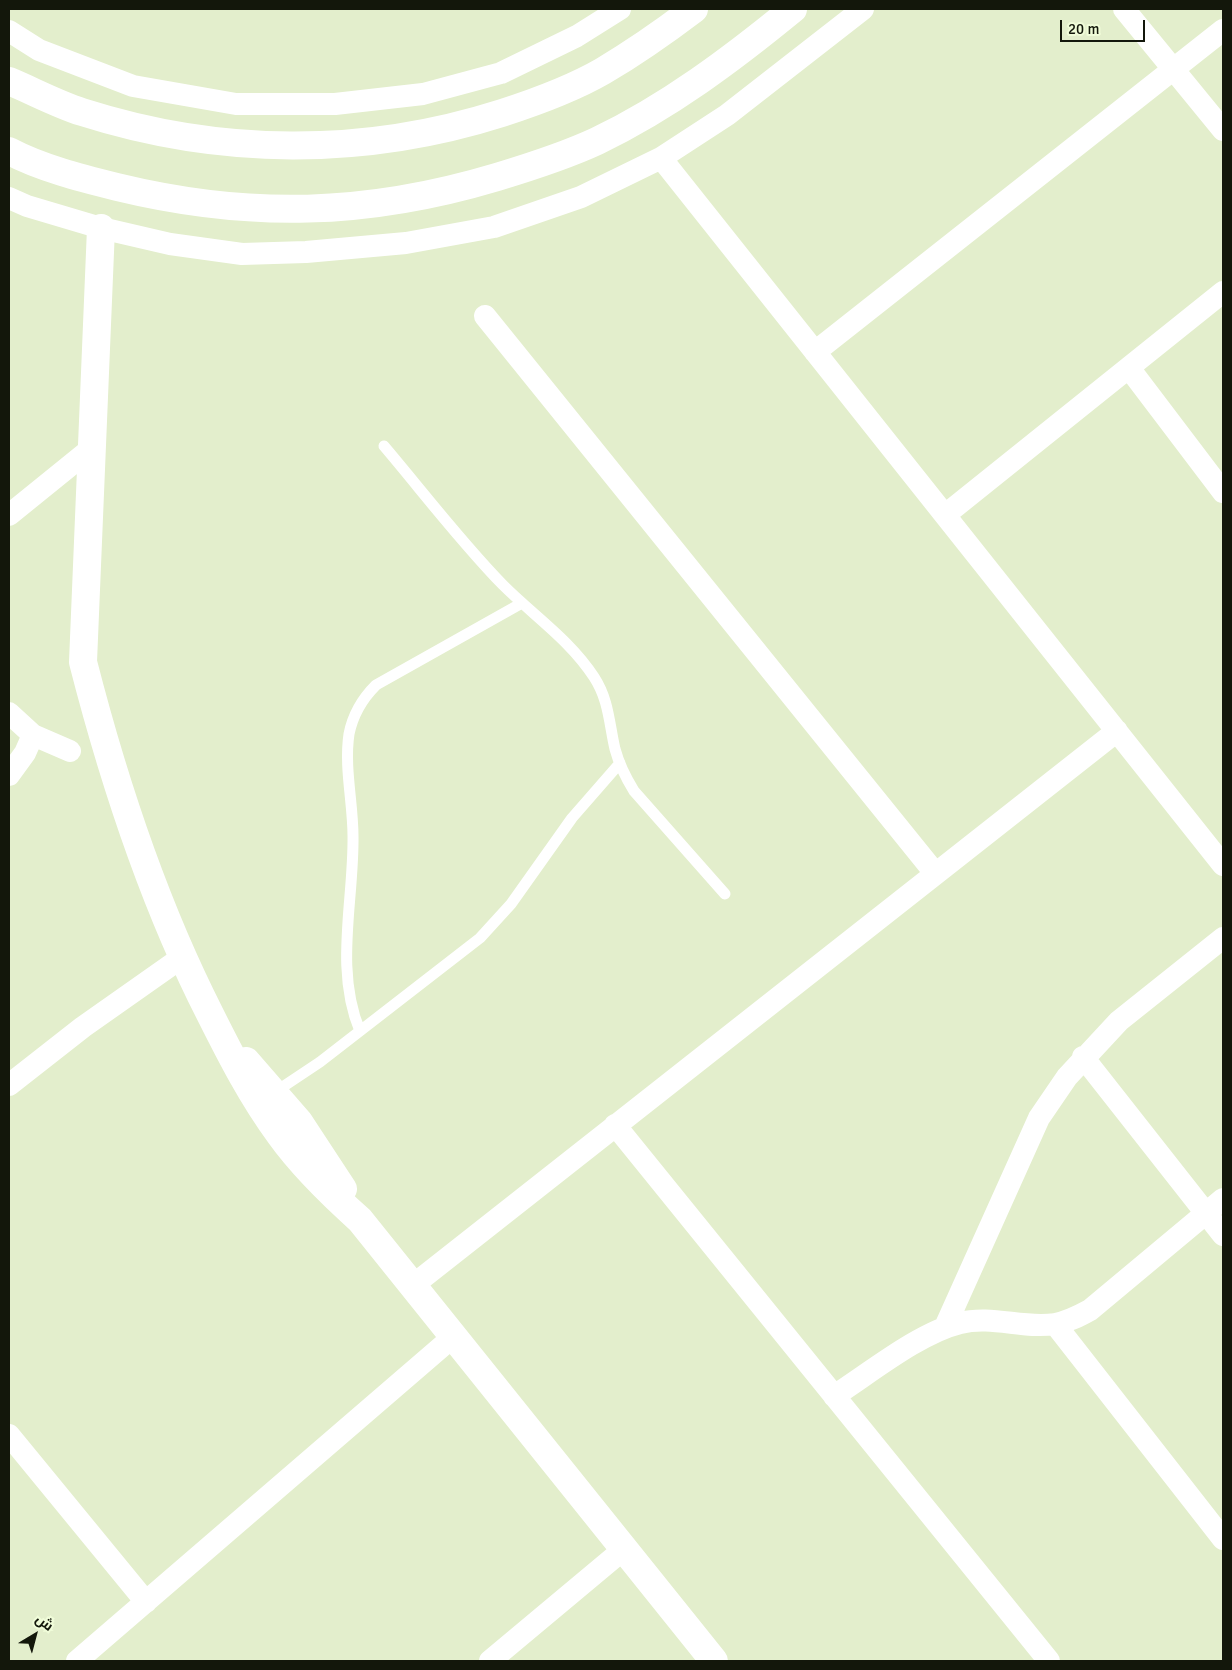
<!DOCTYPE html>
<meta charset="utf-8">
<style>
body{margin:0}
#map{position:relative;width:1232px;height:1670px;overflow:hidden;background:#e3eecc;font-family:Signika,Cairo,sans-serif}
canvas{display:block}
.frame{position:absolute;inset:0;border:10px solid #13170b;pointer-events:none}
.north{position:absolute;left:10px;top:1610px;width:50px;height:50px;-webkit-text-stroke:4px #f0fcd9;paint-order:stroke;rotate:37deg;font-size:14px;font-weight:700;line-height:20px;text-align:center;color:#13170b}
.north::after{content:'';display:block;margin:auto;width:18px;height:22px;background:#13170b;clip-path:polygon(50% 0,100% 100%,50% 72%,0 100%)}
.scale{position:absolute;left:1060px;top:20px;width:85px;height:22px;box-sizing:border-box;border:2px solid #13170b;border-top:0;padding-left:6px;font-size:15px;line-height:18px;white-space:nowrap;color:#13170b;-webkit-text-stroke:4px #f0fcd9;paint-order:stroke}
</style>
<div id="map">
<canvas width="1232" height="1670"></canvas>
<div class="frame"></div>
<div class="north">ش</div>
<div class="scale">20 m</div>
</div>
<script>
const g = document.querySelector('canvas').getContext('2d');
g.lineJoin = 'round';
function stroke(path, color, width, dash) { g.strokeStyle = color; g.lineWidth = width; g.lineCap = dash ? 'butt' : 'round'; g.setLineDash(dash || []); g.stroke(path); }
const service = new Path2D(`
 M384 446C423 492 461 542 503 585 534 616 570 640 594 677 609 700 609 723 615 749 619 764 626 778 634 791L725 894
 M360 1031C334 969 354 901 353 836 353 803 344 767 349 734 353 714 362 699 376 685L522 603
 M275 1092 320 1062 480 938 511 904 572 818 620 763`);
const minor = new Path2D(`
 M1124 9 1223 130
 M9 31 39 50 133 86 236 104H335L423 94 501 73 577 36 620 9
 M661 158 1223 865
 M9 198 27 206 101 228 170 244 242 254 306 252 406 243 494 227 581 197 661 158 727 115 863 9
 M485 316 935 873
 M815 352 1223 30
 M1129 368 1223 492
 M9 515 93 447
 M945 515 1223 292
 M9 713 33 735 70 751
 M9 775 25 753 33 735
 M1083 1057 1223 1235
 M9 1085 83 1027 181 958
 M615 1125 1049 1661
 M412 1286 1117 731
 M1055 1324 1223 1539
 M945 1327 1039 1118 1067 1077 1119 1021 1223 938
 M834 1396C870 1373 919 1333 960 1323 992 1315 1023 1329 1055 1324 1068 1322 1079 1316 1090 1310L1223 1199
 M9 1435 146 1602
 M77 1661 454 1336
 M490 1661 624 1549`);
const tertiary = new Path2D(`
 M101 228 83 662C114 783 153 902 210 1014 231 1056 252 1097 280 1135 303 1167 331 1194 360 1220L714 1661
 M246 1061 299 1122 343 1189`);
const secondary = new Path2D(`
 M9 81C33 91 57 104 82 112 220 156 364 157 502 113 536 102 572 89 603 71 635 52 665 31 694 9
 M9 151C41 168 81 178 117 187 249 219 367 216 497 177 530 167 565 156 597 141 668 107 732 59 793 9`);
stroke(service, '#fff', 11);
stroke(minor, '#fff', 22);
stroke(tertiary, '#fff', 28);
stroke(secondary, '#fff', 28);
</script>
